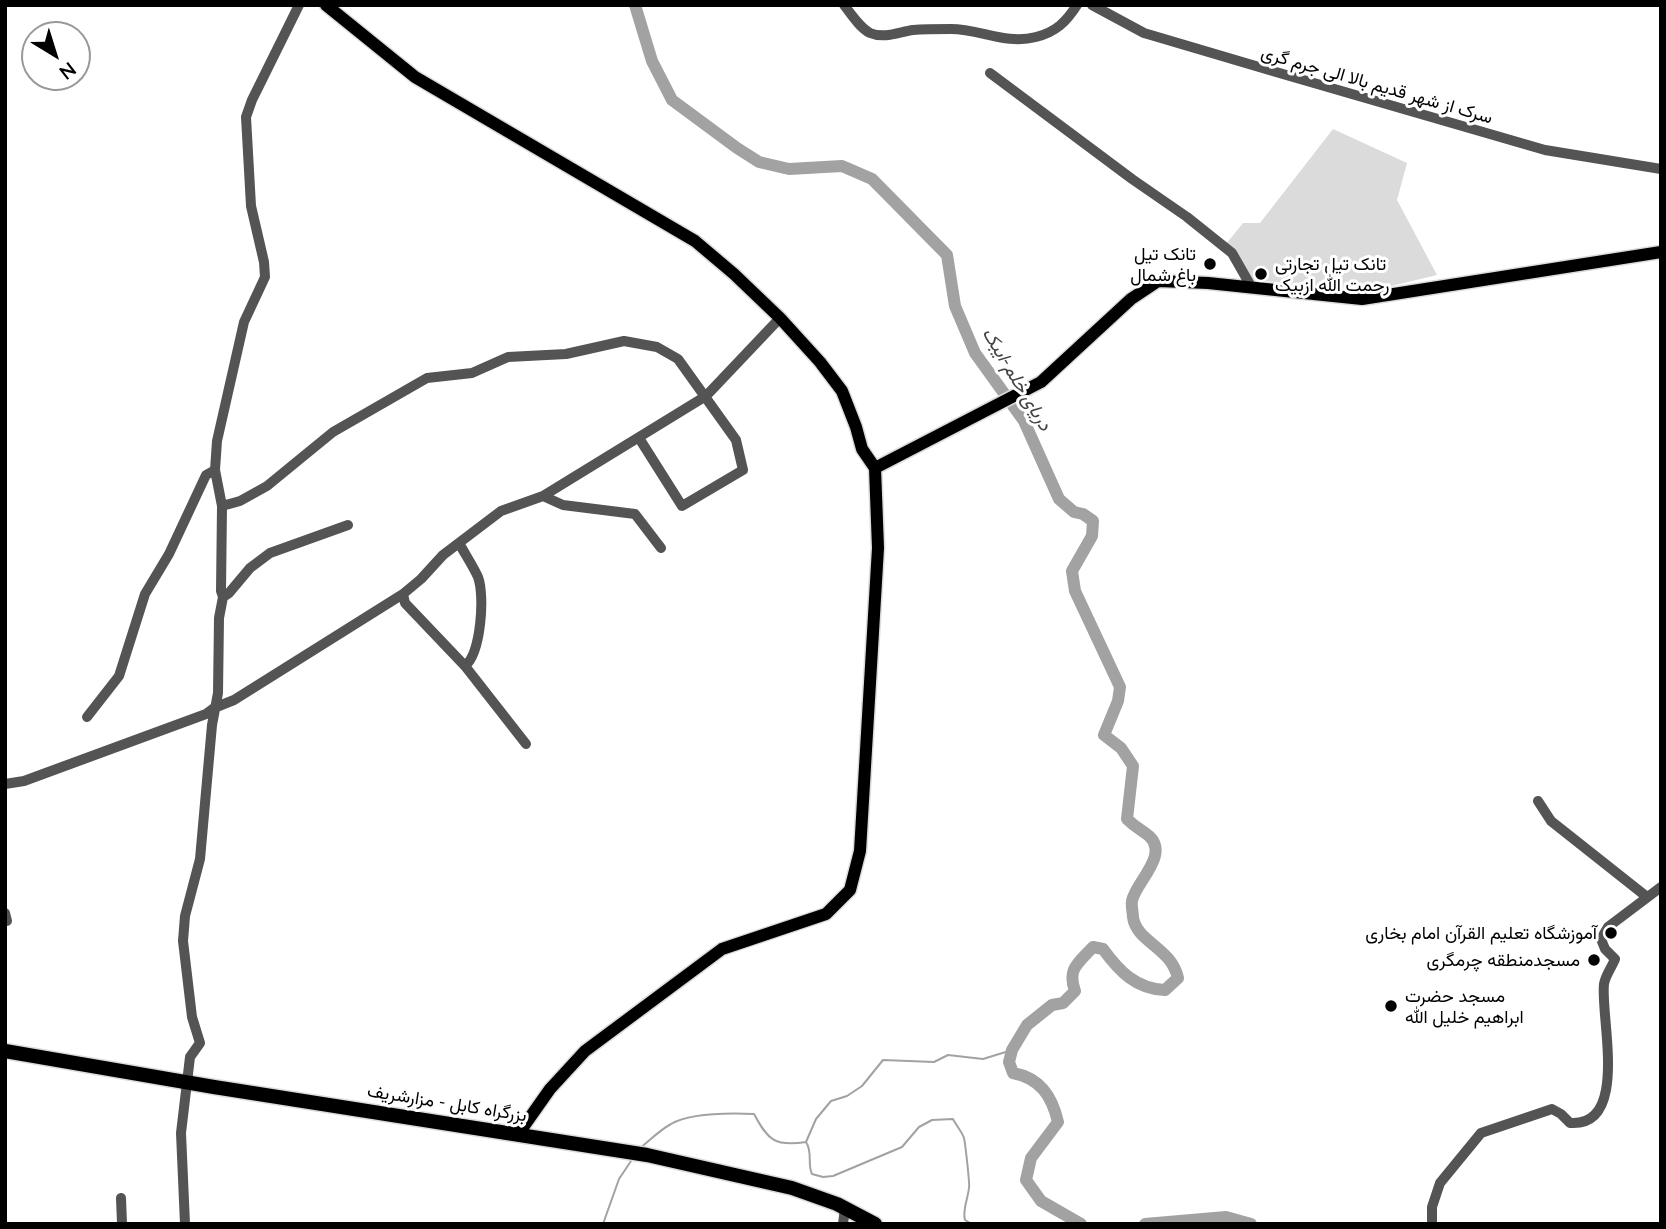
<!DOCTYPE html>
<meta charset="utf-8">
<style>
body{margin:0}
#map{position:relative;width:1666px;height:1229px;overflow:hidden;background:#fff;font-family:Lato,sans-serif}
canvas{display:block}
.frame{position:absolute;inset:0;border:7px solid #000;pointer-events:none}
.north{position:absolute;left:21px;top:21px;width:70px;height:70px;box-sizing:border-box;background:#fff;border:2px solid #999;border-radius:50%;rotate:142deg;font-size:19px;font-weight:700;line-height:28px;text-align:center;color:#000}
.north::after{content:'';display:block;margin:auto;width:24px;height:32px;background:#000;clip-path:polygon(50% 0,100% 100%,50% 72%,0 100%)}
</style>
<div id="map">
<canvas width="1666" height="1229"></canvas>
<div class="frame"></div>
<div class="north">N</div>
</div>
<script>
const g = document.querySelector('canvas').getContext('2d');
g.lineJoin = 'round';
function fillPath(path, color) { g.fillStyle = color; g.fill(path, 'evenodd'); }
function stroke(path, color, width, dash) { g.strokeStyle = color; g.lineWidth = width; g.lineCap = dash ? 'butt' : 'round'; g.setLineDash(dash || []); g.stroke(path); }
function label(font, color, halo, rows, align = 'center') {
  g.font = font + ' Lato,Vazirmatn,sans-serif'; g.lineWidth = 6; g.setLineDash([]); g.textBaseline = 'middle'; g.strokeStyle = halo; g.fillStyle = color; for (const [text, x, y, turn = 0] of rows) {
    g.save(); g.translate(x, y); g.rotate((+turn || 0) * Math.PI / 180); g.textAlign = isNaN(turn) ? turn : align; if (halo) g.strokeText(text, 0, 0); g.fillText(text, 0, 0); g.restore();
  }
}
const green = new Path2D(`
 M1333 129 1407 163 1397 200 1437 275 1371 291 1245 279 1226 244 1243 223H1260Z`);
const stream = new Path2D(`
 M806 1142C813 1152 807 1164 812 1174L823 1177 833 1176 902 1147 919 1127 932 1120 953 1119C956 1125 962 1132 964 1138 965 1142 970 1184 969 1188 968 1198 962 1211 965 1220L972 1224
 M640 1148C650 1140 660 1130 671 1124 690 1113 731 1113 754 1114 768 1140 775 1147 806 1142L816 1119 831 1101 847 1096 862 1086 883 1060 934 1062 948 1055 983 1059 1012 1050
 M603 1224 619 1179 633 1158`);
const river = new Path2D(`
 M635 5 652 61 672 100 737 148 759 162 789 169 842 166 872 179 947 255 955 306 975 353 1024 421 1059 499 1074 512 1083 514 1093 521 1092 536 1072 571 1075 591 1120 687 1118 701 1104 735 1121 748 1133 766 1127 819C1136 828 1142 830 1149 836 1170 855 1135 883 1132 901 1131 905 1133 913 1133 917 1136 942 1171 947 1178 978L1165 990C1136 989 1119 971 1103 949L1093 947C1078 963 1067 969 1075 991L1063 1003 1052 1005 1027 1025 1012 1050 1009 1062 1013 1073C1040 1078 1052 1096 1058 1122L1031 1158 1026 1180 1041 1201 1081 1224
 M1145 1224 1226 1217 1251 1224`);
const minor = new Path2D(`
 M844 5C851 14 860 28 870 33 884 39 899 32 913 30 925 29 938 29 951 29 980 29 1006 45 1036 37 1056 32 1066 22 1077 5
 M1092 5 1144 33 1276 72 1545 150 1661 169
 M990 73 1132 179 1187 217 1232 253 1252 288
 M543 496 563 505 635 514 661 548
 M222 506 240 501 267 486 333 432 427 378 472 373 508 357 566 354 624 341 657 347 678 359 736 440 743 470 682 506 639 438
 M459 543C465 554 473 566 478 577 485 596 481 653 465 666
 M403 594 405 603 465 666 526 744
 M223 597 229 593 250 568 270 553 348 525
 M87 717 119 676 145 594 169 554 206 475 215 470
 M5 784 24 781 206 714 214 708 234 700 403 594 421 579 443 555 501 511 543 496 706 396 780 318
 M1538 801 1551 821 1647 897
 M5 913 7 921
 M121 1198 122 1224
 M185 1224 181 1133 190 1057 200 1043 192 1017 183 941 185 916 200 859 212 725 218 693 219 618 223 597 221 591 222 506 215 470 217 441 244 322 265 277 264 262 251 206 246 117 252 100 299 5
 M843 1224 845 1208
 M1432 1224V1207L1440 1183 1481 1133 1552 1109 1561 1114 1570 1123C1630 1127 1600 1017 1604 984 1605 976 1612 967 1615 959L1605 949 1601 939 1608 927 1661 887`);
const major = new Path2D(`
 M326 5 415 77 695 241 734 274 780 318 820 362 842 391 856 427 862 449 875 468 1041 382 1131 299 1158 281 1208 283 1362 299 1661 252
 M519 1133 550 1089 585 1051 722 949 826 914 850 890 860 851 878 548 875 468`);
const highway = new Path2D(`
 M5 1051 214 1087 647 1155 792 1188 837 1204 875 1224`);
const markers = [
 [1210,264,7,"#000"],
 [1261,274,7,"#000"],
 [1611,933,7,"#000"],
 [1594,960,7,"#000"],
 [1391,1006,7,"#000"]
];
const streetNames = [
 ["سرک از شهر قدیم بالا الی جرم گری",1377,85,16],
 ["بزرگراه کابل - مزارشریف",447,1103,9]
];
const poiNames = [
 ["تانک تیل",1196,254],
 ["باغ شمال",1196,275],
 ["تانک تیل تجارتی",1275,264,"left"],
 ["رحمت الله ازبیک",1275,285,"left"],
 ["آموزشگاه تعلیم القرآن امام بخاری",1597,933],
 ["مسجدمنطقه چرمگری",1580,960],
 ["مسجد حضرت",1405,996,"left"],
 ["ابراهیم خلیل الله",1405,1017,"left"]
];
const waterNames = [
 ["دریای خلم-ایبک",1017,379,59]
];
fillPath(green, '#dbdbdb');
stroke(stream, '#a2a2a2', 2);
stroke(river, '#a2a2a2', 12);
stroke(major, '#dbdbdb', 15);
stroke(highway, '#dbdbdb', 17);
stroke(minor, '#545454', 10);
stroke(major, '#000', 12);
stroke(highway, '#000', 14);
for (const [x, y, r, color] of markers) { const dot = new Path2D(); dot.arc(x, y, r, 0, 2 * Math.PI); g.fillStyle = color; g.fill(dot); stroke(dot, '#fff', 2.5); }
label('18px', '#000', '#fff', streetNames);
label('18px', '#000', '#fff', poiNames, 'right');
label('italic 19px', '#434343', '#fff', waterNames);
</script>
